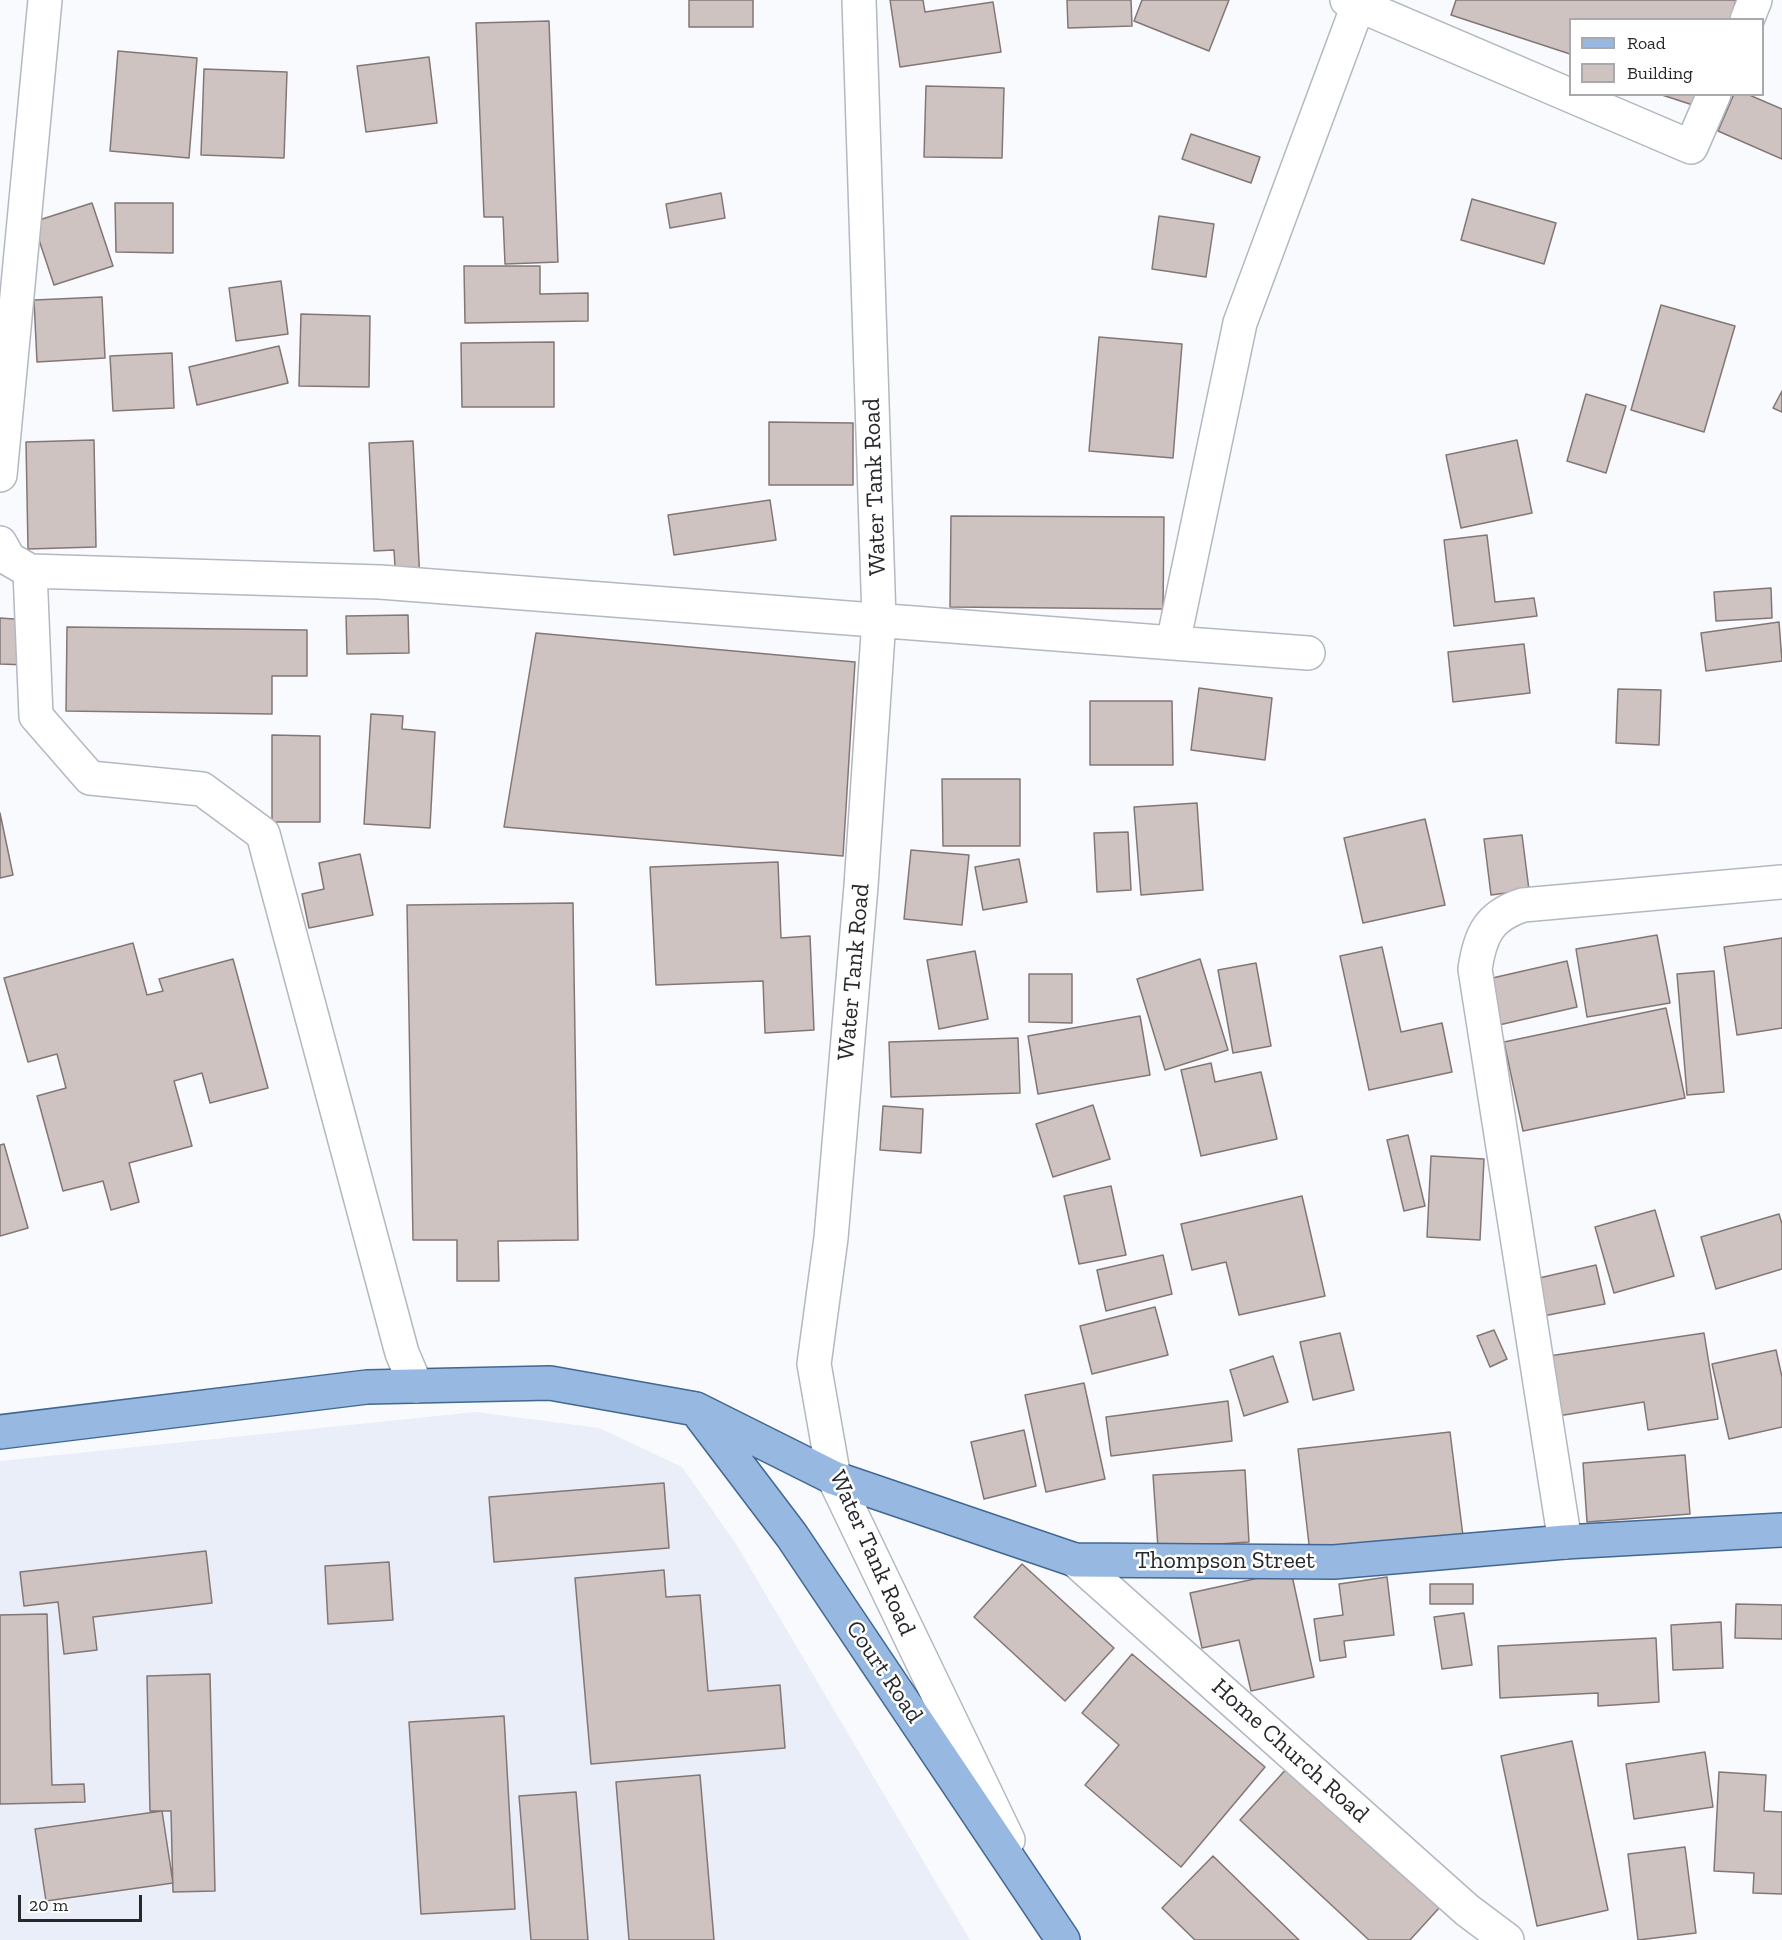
<!DOCTYPE html>
<style>
body{margin:0}
#map{position:relative;width:1782px;height:1940px;overflow:hidden;background:#f8fafe;font-family:"Zilla Slab",serif}
canvas{display:block}
.legend{position:absolute;left:1569px;top:18px;width:195px;height:78px;box-sizing:border-box;background:#fff;border:2px solid #a8a9aa;margin:0;padding:8px 10px;list-style:none;font-size:18px;color:#26282b}
.legend li{display:flex;align-items:center;gap:12px;height:30px}
.legend b{width:30px;border:2px solid #a8a9aa}
.scale{position:absolute;left:18px;top:1895px;width:124px;height:27px;box-sizing:border-box;border:3px solid #26282b;border-top:0;padding-left:8px;font-size:18px;line-height:21px;white-space:nowrap;color:#26282b;-webkit-text-stroke:4px #fff;paint-order:stroke}
</style>
<div id="map">
<canvas width="1782" height="1940"></canvas>
<ul class="legend">
<li><b style="height:8px;background:#97b8e0"></b>Road</li>
<li><b style="height:16px;background:#cfc3c1"></b>Building</li>
</ul>
<div class="scale">20 m</div>
</div>
<script>
const g = document.querySelector('canvas').getContext('2d');
g.lineJoin = 'round';
function fillPath(path, color) { g.fillStyle = color; g.fill(path, 'evenodd'); }
function stroke(path, color, width, dash) { g.strokeStyle = color; g.lineWidth = width; g.lineCap = dash ? 'butt' : 'round'; g.setLineDash(dash || []); g.stroke(path); }
function label(font, color, halo, rows, align = 'center') {
  g.font = font + ' "Zilla Slab",serif'; g.lineWidth = 5; g.setLineDash([]); g.textBaseline = 'middle'; g.strokeStyle = halo; g.fillStyle = color; for (const [text, x, y, turn = 0] of rows) {
    g.save(); g.translate(x, y); g.rotate((+turn || 0) * Math.PI / 180); g.textAlign = isNaN(turn) ? turn : align; if (halo) g.strokeText(text, 0, 0); g.fillText(text, 0, 0); g.restore();
  }
}
const built = new Path2D(`
 M476 1412 599 1428 682 1467 736 1544 970 1940H0V1461Z`);
const building = new Path2D(`
 M689 0H753V27H689Z
 M890 0H923L925 12 993 2 1001 52 900 67Z
 M1067 0H1131L1132 26 1068 28Z
 M1142 0H1229L1209 51 1134 21Z
 M1456 0H1736L1730 20H1570V54L1451 15Z
 M549 21 558 262 505 264 503 217H484L476 23Z
 M118 51 197 58 189 158 110 151Z
 M429 57 437 123 366 132 357 66Z
 M204 69 287 72 284 158 201 155Z
 M926 86 1004 88 1002 158 924 157Z
 M1659 94H1706L1702 108Z
 M1734 94H1747L1782 109V159L1718 131Z
 M1191 134 1260 157 1251 183 1182 159Z
 M721 193 725 218 670 228 666 204Z
 M1472 199 1556 223 1544 264 1461 240Z
 M92 203 113 266 54 285 33 222Z
 M115 203H173V253L116 252Z
 M1159 216 1214 224 1206 277 1152 269Z
 M464 266H540V294L588 293V321L465 323Z
 M281 281 288 334 236 341 229 288Z
 M102 297 105 358 37 362 34 300Z
 M1661 305 1735 326 1704 432 1631 410Z
 M301 314 370 316 369 387 299 386Z
 M1099 337 1182 344 1173 458 1089 451Z
 M554 342V407H462L461 343Z
 M279 346 288 383 197 405 189 367Z
 M172 353 174 408 113 411 110 356Z
 M1782 391V412L1773 408Z
 M1586 394 1626 406 1606 473 1567 461Z
 M769 422 853 423V485H769Z
 M94 440 96 547 28 549 26 442Z
 M1517 440 1532 513 1461 528 1446 455Z
 M413 441 420 582 396 583 394 550 374 551 369 443Z
 M770 500 776 540 674 555 668 515Z
 M951 516 1164 517 1163 609 950 607Z
 M1487 535 1495 602 1534 598 1537 616 1454 626 1444 540Z
 M1771 588 1772 618 1716 621 1714 592Z
 M408 615 409 653 347 654 346 616Z
 M0 618 28 620 27 665 0 664Z
 M1779 622 1782 661 1706 671 1701 633Z
 M67 627 307 630V676H272V714L66 711Z
 M536 633 855 662 843 856 504 827Z
 M1524 644 1530 693 1453 702 1448 652Z
 M1199 688 1272 698 1265 760 1191 750Z
 M1618 689 1661 690 1659 745 1616 743Z
 M1090 701H1172L1173 765H1090Z
 M371 714 403 716 402 729 435 732 430 828 364 824Z
 M272 735 320 736V822H272Z
 M942 779H1020V846H943Z
 M1197 803 1203 890 1141 895 1134 807Z
 M0 813 13 875 0 878Z
 M1425 819 1445 905 1363 923 1344 838Z
 M1128 832 1131 890 1097 892 1094 833Z
 M1522 835 1529 890 1491 895 1484 839Z
 M911 850 969 855 962 925 904 919Z
 M360 854 373 915 309 928 302 894 324 889 319 863Z
 M1019 859 1027 902 983 910 975 867Z
 M778 862 781 938 810 936 814 1030 765 1033 763 981 656 985 650 867Z
 M573 903 578 1240 498 1241 499 1281H457V1240H413L407 905Z
 M1657 935 1670 1003 1587 1017 1576 949Z
 M1782 938V1028L1737 1035 1724 947Z
 M133 943 147 995 163 991 159 979 233 959 268 1088 210 1103 202 1073 174 1081 192 1146 129 1163 139 1202 111 1210 103 1181 63 1191 37 1096 66 1088 57 1054 28 1062 4 978Z
 M1382 947 1401 1032 1442 1023 1452 1072 1369 1090 1340 956Z
 M975 951 988 1019 939 1029 927 960Z
 M1200 959 1228 1050 1165 1070 1137 979Z
 M1567 961 1577 1007 1499 1025 1488 979Z
 M1256 963 1271 1046 1233 1053 1218 970Z
 M1714 971 1724 1092 1687 1095 1677 974Z
 M1029 974H1072V1023L1029 1022Z
 M1666 1008 1685 1098 1523 1131 1504 1042Z
 M1140 1016 1150 1075 1038 1094 1028 1036Z
 M1018 1038 1020 1093 891 1097 889 1042Z
 M1211 1063 1215 1082 1261 1072 1277 1139 1201 1156 1181 1070Z
 M1093 1105 1110 1159 1053 1177 1036 1124Z
 M883 1106 923 1109 921 1153 880 1150Z
 M1408 1135 1425 1206 1404 1211 1387 1140Z
 M4 1144 28 1228 0 1236V1145Z
 M1431 1156 1484 1159 1480 1240 1427 1237Z
 M1111 1186 1126 1255 1079 1264 1064 1196Z
 M1302 1196 1325 1296 1239 1315 1226 1262 1192 1270 1181 1224Z
 M1655 1210 1674 1276 1614 1293 1595 1227Z
 M1779 1214 1782 1224V1269L1716 1289 1701 1237Z
 M1163 1255 1172 1294 1106 1311 1097 1270Z
 M1596 1265 1605 1304 1533 1318 1526 1281Z
 M1155 1307 1168 1355 1092 1374 1080 1326Z
 M1494 1330 1507 1359 1490 1367 1477 1336Z
 M1340 1333 1354 1390 1313 1400 1300 1342Z
 M1704 1333 1718 1419 1648 1430 1644 1402 1558 1416 1549 1356Z
 M1776 1350 1782 1377V1427L1729 1439 1712 1364Z
 M1273 1356 1288 1402 1244 1416 1230 1370Z
 M1084 1383 1105 1479 1046 1492 1025 1395Z
 M1228 1401 1232 1441 1111 1456 1106 1417Z
 M1024 1430 1036 1486 984 1499 971 1442Z
 M1450 1432 1463 1536 1310 1553 1298 1449Z
 M1685 1455 1690 1514 1587 1522 1583 1463Z
 M1245 1470 1249 1542 1158 1548 1153 1475Z
 M664 1483 669 1548 494 1562 489 1497Z
 M206 1551 212 1603 93 1617 97 1650 64 1654 58 1602 24 1606 20 1572Z
 M389 1562 393 1620 328 1624 325 1566Z
 M1022 1564 1114 1648 1065 1701 974 1617Z
 M664 1570 666 1597 700 1595 708 1691 780 1685 785 1748 591 1764 575 1578Z
 M1291 1571 1314 1677 1251 1691 1239 1640 1202 1648 1190 1593Z
 M1387 1577 1394 1635 1344 1641 1346 1657 1320 1661 1314 1619 1343 1615 1339 1584Z
 M1430 1584H1473V1604H1430Z
 M1736 1604 1782 1605V1639L1735 1638Z
 M1464 1613 1472 1665 1442 1669 1434 1617Z
 M47 1614 52 1785 84 1784 85 1802 0 1804V1615Z
 M1721 1622 1723 1668 1673 1670 1671 1625Z
 M1656 1638 1659 1702 1598 1706V1693L1500 1698 1498 1646Z
 M1132 1654 1265 1767 1181 1867 1085 1785 1119 1745 1082 1713Z
 M210 1674 215 1891 173 1892 171 1811H150L147 1676Z
 M504 1716 515 1909 421 1914 409 1722Z
 M1572 1741 1608 1910 1537 1926 1501 1756Z
 M1705 1752 1713 1807 1634 1819 1626 1764Z
 M1289 1766 1440 1907 1410 1940H1369L1240 1820Z
 M1719 1772 1766 1775 1764 1811 1782 1812V1894L1753 1893 1754 1873 1714 1871Z
 M700 1775 714 1940H629L616 1782Z
 M576 1792 588 1940H531L519 1796Z
 M162 1811 173 1883 46 1901 35 1829Z
 M1685 1847 1696 1933 1638 1940 1628 1854Z
 M1213 1856 1299 1940H1195L1162 1908Z`);
const minor = new Path2D(`
 M859 0 879 619 861 886 831 1238 814 1364 834 1478 1008 1840
 M1347 0 1691 147 1714 94
 M1747 20 1755 0
 M0 475 45 0
 M0 543 9 559 30 571 380 582 1173 643 1240 323 1360 0
 M30 571 36 716 90 778 202 789 263 834 402 1353 416 1386
 M1173 643 1308 653
 M1565 1542 1475 969C1480 936 1488 916 1523 905L1782 882
 M1075 1560 1467 1910 1507 1940`);
const major = new Path2D(`
 M701 1416 792 1536 1063 1940
 M0 1432 367 1387 550 1383 696 1409 834 1478 1075 1560 1334 1562 1565 1542 1782 1530`);
const streetNames = [
 ["Water Tank Road",875,487,-92],
 ["Water Tank Road",854,972,-85],
 ["Water Tank Road",872,1553,66],
 ["Thompson Street",1225,1561],
 ["Court Road",884,1672,56],
 ["Home Church Road",1290,1751,42]
];
fillPath(built, '#e9eef8');
fillPath(building, '#cfc3c1');
stroke(building, '#827775', 1.5);
stroke(minor, '#b3b8c1', 36);
stroke(major, '#426793', 36);
stroke(minor, '#fff', 33);
stroke(major, '#97b8e0', 33);
label('24px', '#26282b', '#fff', streetNames);
</script>
